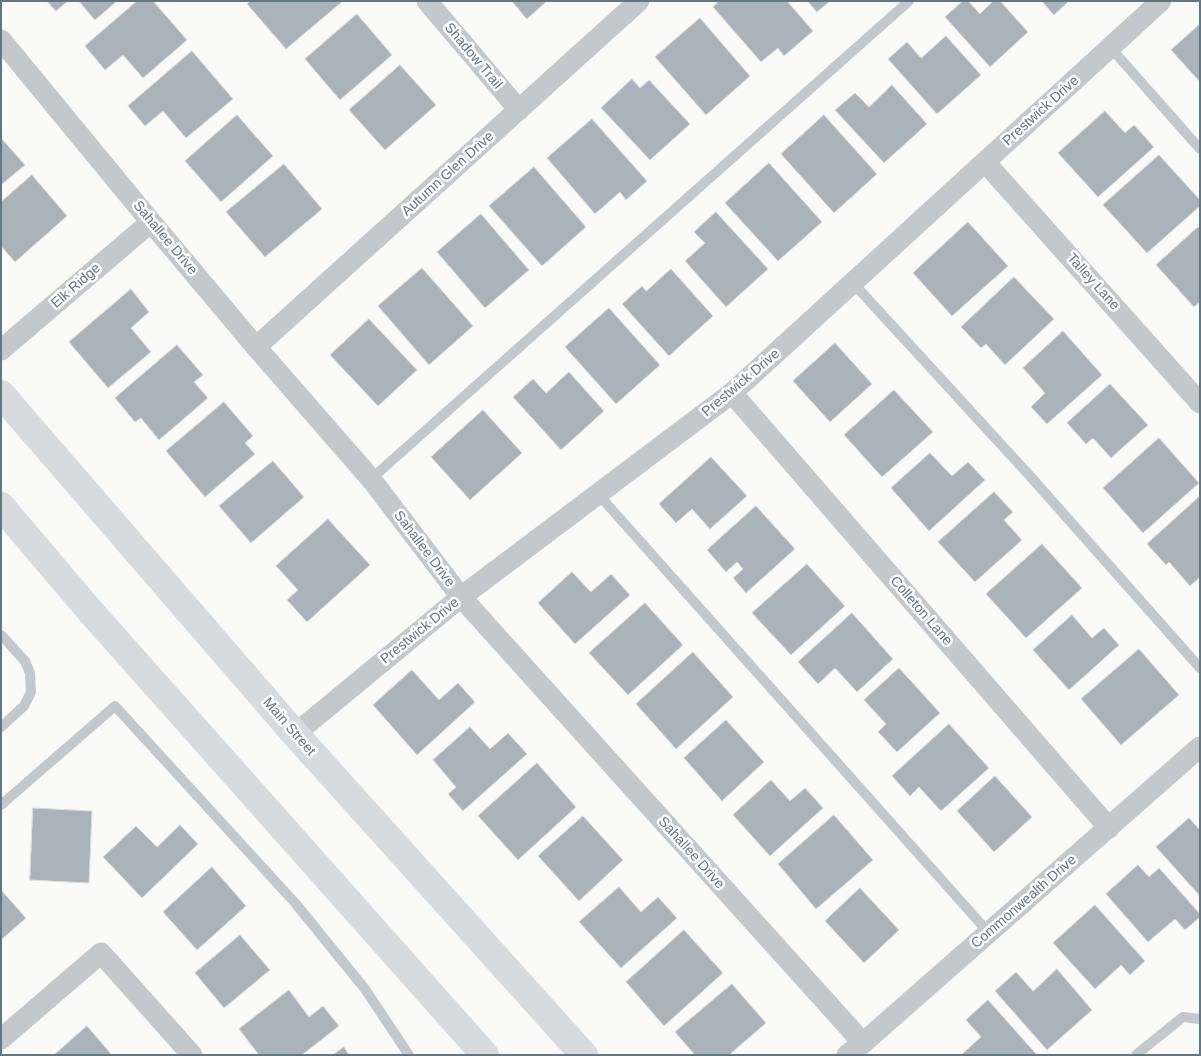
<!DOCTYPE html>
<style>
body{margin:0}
#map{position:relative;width:1201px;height:1056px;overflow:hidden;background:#fafaf8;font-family:Helvetica,sans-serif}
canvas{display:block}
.frame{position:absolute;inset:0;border:2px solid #657683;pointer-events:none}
</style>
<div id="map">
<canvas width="1201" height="1056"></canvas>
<div class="frame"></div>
</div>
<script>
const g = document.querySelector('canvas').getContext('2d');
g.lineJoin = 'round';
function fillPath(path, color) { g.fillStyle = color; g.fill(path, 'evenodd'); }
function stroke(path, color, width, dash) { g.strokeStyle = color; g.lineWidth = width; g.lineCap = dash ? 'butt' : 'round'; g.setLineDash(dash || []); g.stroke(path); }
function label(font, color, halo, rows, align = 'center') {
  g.font = font + ' Helvetica,sans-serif'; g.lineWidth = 5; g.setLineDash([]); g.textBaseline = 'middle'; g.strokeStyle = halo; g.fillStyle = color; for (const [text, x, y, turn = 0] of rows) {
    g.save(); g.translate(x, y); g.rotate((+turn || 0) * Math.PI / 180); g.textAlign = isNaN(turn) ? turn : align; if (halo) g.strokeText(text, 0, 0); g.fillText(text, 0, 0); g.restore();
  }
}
const building = new Path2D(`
 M47 1H68L56 11Z
 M79 1H117L95 20Z
 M137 1H153L187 40 143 78 123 55 105 70 85 46Z
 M250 1H343L286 49 247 4Z
 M512 1H547L527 19Z
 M719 1H787L813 31 784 56 778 48 761 62 713 7Z
 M808 1H830L817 12Z
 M963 1H968L980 14 993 1H1000L1028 32 990 67 945 17Z
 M1042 1H1069L1054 15Z
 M357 14 392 55 340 100 305 59Z
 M700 18 750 76 706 115 655 57Z
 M1200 24V82L1171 50Z
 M946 36 981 75 937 114 888 59 907 42 921 58Z
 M192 51 233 99 186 138 163 111 145 126 128 106Z
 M400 65 436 105 385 150 349 110Z
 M632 79 640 88 649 80 690 124 650 160 601 108Z
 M892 85 927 124 884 163 835 110 855 93 869 107Z
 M1105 111 1125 133 1134 125 1154 147 1098 197 1058 153Z
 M237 115 273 156 221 202 185 161Z
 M824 115 877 174 834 213 781 154Z
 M592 119 647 181 626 200 620 192 595 214 547 158Z
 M1 138 25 165 1 185Z
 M1159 155 1200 200V206L1147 253 1103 205Z
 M769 163 822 222 778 261 725 203Z
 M284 164 322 209 265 257 226 212Z
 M534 167 586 227 542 266 489 206Z
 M32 175 67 216 15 262 1 246V202Z
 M716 212 768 269 726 307 685 261 705 243 694 232Z
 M481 214 529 270 485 308 437 252Z
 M968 222 1008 266 952 316 913 273Z
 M1198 227 1200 229V302L1194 307 1156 265Z
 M422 268 473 326 429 365 378 306Z
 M671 269 713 316 669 356 622 304 642 286 646 291Z
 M1014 277 1054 319 1005 365 986 344 981 348 961 327Z
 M131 289 149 312 131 328 151 352 108 388 69 342Z
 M609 308 660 365 616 404 565 347Z
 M369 319 417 370 378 406 330 355Z
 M1063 331 1102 375 1047 424 1031 407 1045 393 1023 368Z
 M835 343 872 384 830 422 793 381Z
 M177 345 203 375 194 382 208 398 159 440 141 418 135 422 115 398Z
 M569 372 604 411 561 450 513 397 533 379 546 393Z
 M1110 384 1148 425 1111 458 1093 438 1086 444 1067 423Z
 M894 390 933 432 882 477 844 435Z
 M224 402 253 436 245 443 255 454 205 497 166 451Z
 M483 410 522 453 470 500 431 457Z
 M1159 438 1199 483 1143 533 1103 488Z
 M930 453 952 476 968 462 985 480 929 531 891 488Z
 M711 457 747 496 710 529 692 509 676 523 659 504Z
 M273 461 304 497 251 543 219 506Z
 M994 492 1013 512 1004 520 1022 540 975 582 938 542Z
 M1200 496V577L1190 586 1169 562 1166 565 1147 544Z
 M756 506 795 549 746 593 733 578 743 569 737 562 726 572 707 550Z
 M328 519 370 565 307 622 287 600 298 590 276 566Z
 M1042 544 1082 588 1026 638 986 594Z
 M807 564 845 606 791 655 752 613Z
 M572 572 591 592 611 574 630 595 575 644 538 603Z
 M645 603 683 645 628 695 589 653Z
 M852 613 893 659 857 692 835 668 818 684 798 662Z
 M1072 615 1092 638 1104 628 1119 645 1069 690 1033 650Z
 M1139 649 1179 695 1121 745 1081 699Z
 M693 652 733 697 676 749 636 704Z
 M899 668 940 713 897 752 878 732 886 724 864 700Z
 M412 670 439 700 458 683 475 702 417 755 373 705Z
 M726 720 764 762 722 801 684 758Z
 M949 724 989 768 941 811 919 787 910 796 892 776Z
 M470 727 490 749 508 733 527 754 463 811 448 794 456 787 433 760Z
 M537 763 576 807 518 860 478 816Z
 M995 776 1032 817 994 852 957 811Z
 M771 780 790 801 805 788 823 808 770 856 733 815Z
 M33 808 92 811 89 883 30 880Z
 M834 815 873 860 816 909 778 864Z
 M583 816 623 860 579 901 538 856Z
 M1189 818 1200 830V896L1156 847Z
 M180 825 198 844 142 898 103 857 136 826 157 847Z
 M1138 865 1149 877 1159 868 1200 914V917L1185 930 1175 919 1148 942 1106 894Z
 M212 867 246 906 197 950 163 912Z
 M619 887 641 912 658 897 677 918 621 968 579 922Z
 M860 888 899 930 864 963 825 921Z
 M1 890 26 918 1 940Z
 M1095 905 1145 961 1130 975 1121 965 1095 989 1053 943Z
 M684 930 723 973 664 1026 626 982Z
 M240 935 270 970 224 1008 195 973Z
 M1057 969 1092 1010 1047 1050 995 991 1016 972 1033 991Z
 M732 984 766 1023 729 1055H695L675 1032Z
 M289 990 309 1017 323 1006 339 1026 302 1055H259L239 1029Z
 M988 1000 1037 1055H961L981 1037 966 1020Z
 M87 1026 112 1055H54Z
 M344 1047 349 1055H333Z`);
const service = new Path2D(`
 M1110 47 1200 149
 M853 283 1030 476 1200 668
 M371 479 909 1
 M598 494 989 933
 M1 635 25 661 30 673 31 692 24 706 1 727
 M1 805 115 706 296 904 365 989 409 1055
 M1136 1055 1183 1017 1200 1019`);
const minor = new Path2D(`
 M427 1 519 110
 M1 40 151 222 256 347 371 479 461 597 863 1043
 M985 162 1200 403
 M256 347 639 1
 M1 350 151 222
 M732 393 1109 828
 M295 734 461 597 732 393 1161 1
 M1 1039 101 953 192 1055
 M847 1055 863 1043 1200 747`);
const secondary = new Path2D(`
 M1 394 295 734 584 1055
 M1 506 91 612 485 1055`);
const streetNames = [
 ["Shadow Trail",473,56,50],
 ["Prestwick Drive",1041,111,-42],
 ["Autumn Glen Drive",448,174,-42],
 ["Sahallee Drive",165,238,50],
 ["Talley Lane",1093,282,48],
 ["Elk Ridge",76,286,-41],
 ["Prestwick Drive",741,383,-40],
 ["Sahallee Drive",424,549,53],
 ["Colleton Lane",921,611,49],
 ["Prestwick Drive",420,631,-39],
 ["Main Street",289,727,49],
 ["Sahallee Drive",691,853,48],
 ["Commonwealth Drive",1024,902,-41]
];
fillPath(building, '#aab3b9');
stroke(building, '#dcdcda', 1);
stroke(service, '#c3c8cc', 10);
stroke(minor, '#c3c8cc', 21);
stroke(secondary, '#d6dbdf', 28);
label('14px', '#657683', '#fff', streetNames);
</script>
